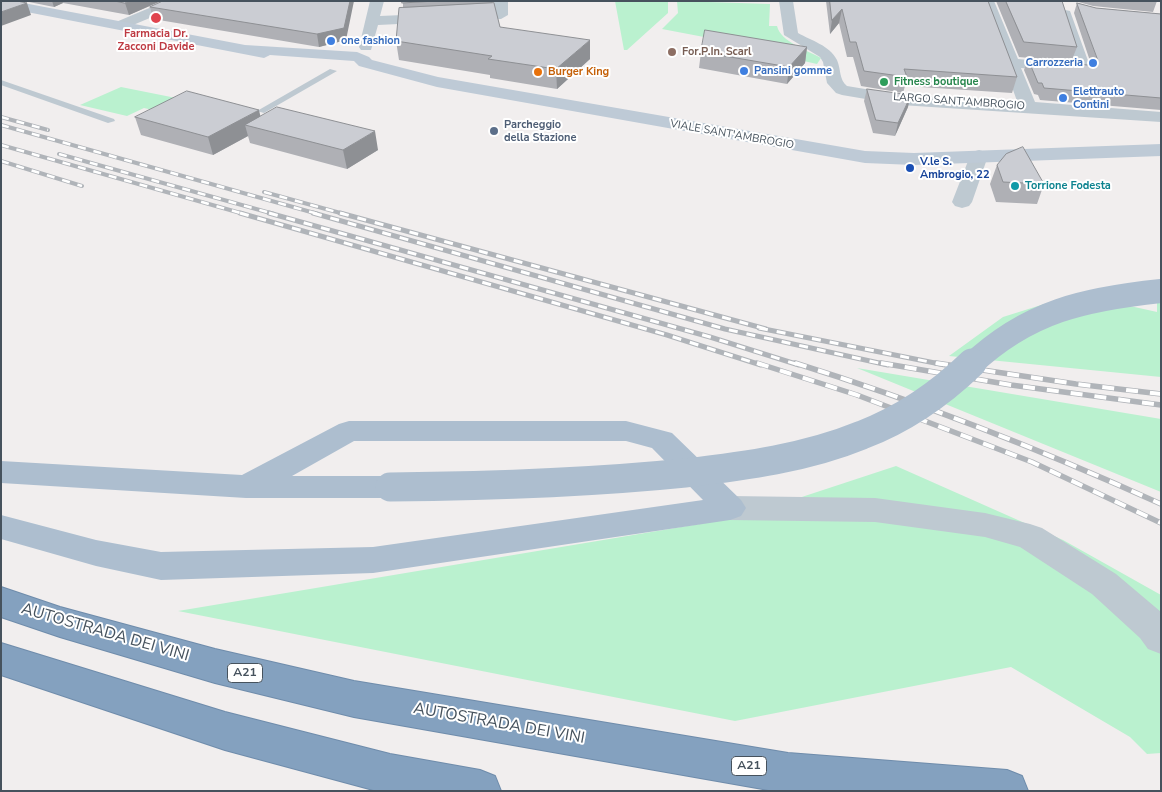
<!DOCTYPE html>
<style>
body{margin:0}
#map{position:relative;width:1162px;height:792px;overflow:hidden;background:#f1eeee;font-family:"Nunito Sans",sans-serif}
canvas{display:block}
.frame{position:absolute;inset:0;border:2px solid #46525d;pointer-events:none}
</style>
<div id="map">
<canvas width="1162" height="792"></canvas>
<div class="frame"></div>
</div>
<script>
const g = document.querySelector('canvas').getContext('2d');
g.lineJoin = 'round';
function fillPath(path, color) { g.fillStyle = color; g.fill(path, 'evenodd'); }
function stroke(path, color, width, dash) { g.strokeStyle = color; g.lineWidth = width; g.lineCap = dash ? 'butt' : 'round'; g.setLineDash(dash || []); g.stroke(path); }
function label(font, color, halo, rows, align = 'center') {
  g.font = font + ' "Nunito Sans",sans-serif'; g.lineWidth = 4; g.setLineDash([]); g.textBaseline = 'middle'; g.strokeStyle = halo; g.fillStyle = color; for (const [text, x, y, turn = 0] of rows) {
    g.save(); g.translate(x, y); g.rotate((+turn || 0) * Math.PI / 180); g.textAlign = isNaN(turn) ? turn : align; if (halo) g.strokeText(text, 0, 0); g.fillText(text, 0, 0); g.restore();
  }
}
const green = new Path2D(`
 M615 1H668V13L627 50H624Z
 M677 1 770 4 769 26H777C781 42 807 50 821 58L817 64 786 57 788 53 662 29 678 13Z
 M121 87 196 102 171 114 144 108 127 116 80 105Z
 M1076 294 1157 312V300H1161V377L949 356 1003 317Z
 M857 368 1161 419V492Z
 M896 466 1063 540 1161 595V753L1147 754 1130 737 1011 667 735 721 178 611 741 517Z`);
const lane = new Path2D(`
 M330 69 337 71 264 113 257 111Z
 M1 80 114 119 115 121 108 123 1 85Z`);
const street = new Path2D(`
 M166 1H184L183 4 126 28H116L114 25 116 22Z
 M370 1H384L380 16 494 11V1H508V15L501 19 378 25 371 50H361L359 47Z
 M779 1H793L798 33C812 41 829 45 837 60 841 69 839 80 847 86L901 95 1017 101 981 1H994L1018 59 1073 64 1058 14 1065 10 1070 11 1091 69 1089 72 1083 74 1021 68 1035 102 1161 112V122L901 105 842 95 836 93 827 83 823 62 820 57 784 35Z
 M979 150 986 152 988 156 972 202 969 206 962 208 955 206 952 202 970 156 972 152Z
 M730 496 875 498 985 513 1030 524 1042 528 1116 574 1161 612V654L1148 649 1140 638 1092 594 1020 547 985 537 875 522 730 520 719 516 714 508 719 500Z`);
const secondary = new Path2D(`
 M1 1H13L245 45 357 52 369 57 372 60 438 77 865 151 914 153 1161 144V156L914 165 865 163 437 87 359 66 354 61 270 55 264 58 1 7Z`);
const primary = new Path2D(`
 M349 421H626L672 433 741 500 746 508 741 516 730 520 373 573 161 580 96 566 1 539V515L96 540 161 552 373 547 703 500 652 448 626 441H354L292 476H390L401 479 405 487 401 495 390 498H246L1 483V461L242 475 339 424Z`);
const highway = new Path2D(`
 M1 587 60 607 215 649 354 681 788 753 1007 770 1022 776 1028 791H774L354 717 215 683 60 637 1 617Z
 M1 643 225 712 390 754 480 770 495 776 501 791H377L225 750 1 675Z`);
const railFar2 = new Path2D(`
 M1 117 48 130
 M1 125 318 214
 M1 145 244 214
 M59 154 274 214
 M1 161 82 186
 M264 192 344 214`);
const railFar1 = new Path2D(`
 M240 213 667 335 761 365
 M269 213 710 337 799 365
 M313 213 725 329 888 365
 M340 213 766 329
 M759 328 945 365`);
const rail = new Path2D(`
 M757 363 857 395 1032 462 1161 523
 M795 363C920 402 1042 450 1161 504
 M881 363 1011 385 1161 405
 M936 363 1076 384 1161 394`);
const primaryBridgeFar1 = new Path2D(`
 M971 365C1028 311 1085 299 1161 291`);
const primaryBridge = new Path2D(`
 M390 487C488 486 587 483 685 473 745 466 806 458 862 435 904 419 940 394 972 363`);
const wall = new Path2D(`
 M24 1H161L129 15 63 3 54 7Z
 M163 1 346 40 319 47 153 19 150 7Z
 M403 1H492L500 27 590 59 557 89 490 78V75L399 60 396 41 403 8Z
 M826 1H988L1017 77 1012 93 905 86 903 93 861 86 853 57H847L839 23 830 34Z
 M996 1H1062L1077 47 1071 62 1019 57Z
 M1075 1H1157L1153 12 1093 6Z
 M1077 3 1096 8 1161 14V110L1040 100 1038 95 1034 94 1024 70 1028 59 1087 65 1091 64 1074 13Z
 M807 47 805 63 787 84 699 68 701 52Z
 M867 89 908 107 895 136 873 133 864 101Z
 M135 117H260L378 150 347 169 250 143 248 136 213 155 141 135Z
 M997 165 1044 184 1037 204 996 202 990 184Z`);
const shadedWall = new Path2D(`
 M52 1H62L63 3 54 7Z
 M129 1H161L129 15 125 3Z
 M350 1H354L346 40 319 47 317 34Z
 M27 3 31 15 1 26V12Z
 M842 9 839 23 830 34 832 20Z
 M590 40V59L557 89 556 69Z
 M807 47 805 63 787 84 789 67Z
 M911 95 908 107 895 136 898 123Z
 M259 110 263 128 245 125 248 136 213 155 208 137Z
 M375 131 378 150 347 169 343 150Z`);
const building = new Path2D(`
 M1 1H17L27 3 1 12Z
 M115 1H129L125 3Z
 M163 1H350L344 28 317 34 150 7Z
 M403 1H436L402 3Z
 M830 1H988L1017 77 904 69 907 77 864 71 856 42H850L842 9 832 20Z
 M1006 1H1062L1077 47 1024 42Z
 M494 3 500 27 590 40 556 69 488 59 492 56 396 41 399 8Z
 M1077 3 1096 8 1161 14V98L1044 88 1042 83H1038L1028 59 1087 65 1094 63 1097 59Z
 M705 30 807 47 789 67 701 52Z
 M867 89 911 95 898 123 876 120Z
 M187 91 259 110 208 137 135 117Z
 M277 107 375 131 343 150 245 125Z
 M1023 147 1044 184 1003 182 997 165 1006 154Z`);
const markers = [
 [156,18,6,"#e0444e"],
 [331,41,5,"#3f7fe0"],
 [672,52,5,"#8d6e63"],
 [1093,63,5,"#3f7fe0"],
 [744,71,5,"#3f7fe0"],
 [538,72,5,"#e8710a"],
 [884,82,5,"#2e9e5b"],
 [1063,98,5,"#3f7fe0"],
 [494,131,5,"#5c6f8a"],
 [910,168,5,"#1a4fb4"],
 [1015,186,5,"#0f9aa8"]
];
const farHealthnames = [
 ["Farmacia Dr.",156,34],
 ["Zacconi Davide",156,47]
];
const farShopnames = [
 ["one fashion",341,41],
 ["Carrozzeria",1083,63,"right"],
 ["Pansini gomme",754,71],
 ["Elettrauto",1073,92],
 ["Contini",1073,105]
];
const farEducationnames = [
 ["For.P.In. Scarl",682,52]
];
const farFoodnames = [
 ["Burger King",548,72]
];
const farLeisurenames = [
 ["Fitness boutique",894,82]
];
const farStreetnames = [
 ["LARGO SANT'AMBROGIO",959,102,4],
 ["VIALE SANT'AMBROGIO",732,135,10]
];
const farServicenames = [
 ["Parcheggio",504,125],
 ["della Stazione",504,138]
];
const farTransitnames = [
 ["V.le S.",920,162],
 ["Ambrogio, 22",920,175]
];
const farCulturenames = [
 ["Torrione Fodesta",1025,186]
];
const shields = [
 [245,673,35],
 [749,766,35]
];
const shieldNames = [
 ["A21",245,673],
 ["A21",749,766]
];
const nearStreetnames = [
 ["AUTOSTRADA DEI VINI",105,633,16],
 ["AUTOSTRADA DEI VINI",499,724,10]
];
fillPath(green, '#baf1cf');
stroke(highway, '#6f8cab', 2);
fillPath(lane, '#bec9d1');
fillPath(street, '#bec9d1');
fillPath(secondary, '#becad6');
fillPath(primary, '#adbecf');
fillPath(highway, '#84a1bf');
stroke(railFar2, '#b0b4b9', 4);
stroke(railFar1, '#b0b4b9', 5);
stroke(rail, '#b0b4b9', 5.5);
stroke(railFar2, '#fff', 2.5, [8]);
stroke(railFar1, '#fff', 3, [9]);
stroke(rail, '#fff', 4, [12]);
stroke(primaryBridgeFar1, '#adbecf', 24);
stroke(primaryBridge, '#adbecf', 29);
fillPath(wall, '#afb0b5');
fillPath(shadedWall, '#8e9094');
fillPath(building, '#cbcdd3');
stroke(building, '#8e9094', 1);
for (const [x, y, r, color] of markers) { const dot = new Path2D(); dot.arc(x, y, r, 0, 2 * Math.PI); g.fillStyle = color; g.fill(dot); stroke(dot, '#fff', 2); }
label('bold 11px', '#be3a42', '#fff', farHealthnames);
label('bold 11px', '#366cbe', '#fff', farShopnames, 'left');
label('bold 11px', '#785e54', '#fff', farEducationnames, 'left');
label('bold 11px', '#c56008', '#fff', farFoodnames, 'left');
label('bold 11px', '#27864d', '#fff', farLeisurenames, 'left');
label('11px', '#46525d', '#fff', farStreetnames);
label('bold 11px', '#4e5e75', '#fff', farServicenames, 'left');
label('bold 11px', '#164399', '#fff', farTransitnames, 'left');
label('bold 11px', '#0d838f', '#fff', farCulturenames, 'left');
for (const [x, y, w] of shields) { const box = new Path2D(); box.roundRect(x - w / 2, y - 9.5, w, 19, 4); g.fillStyle = '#fff'; g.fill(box); stroke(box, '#46525d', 1); }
label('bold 12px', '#46525d', null, shieldNames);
label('16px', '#46525d', '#fff', nearStreetnames);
</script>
